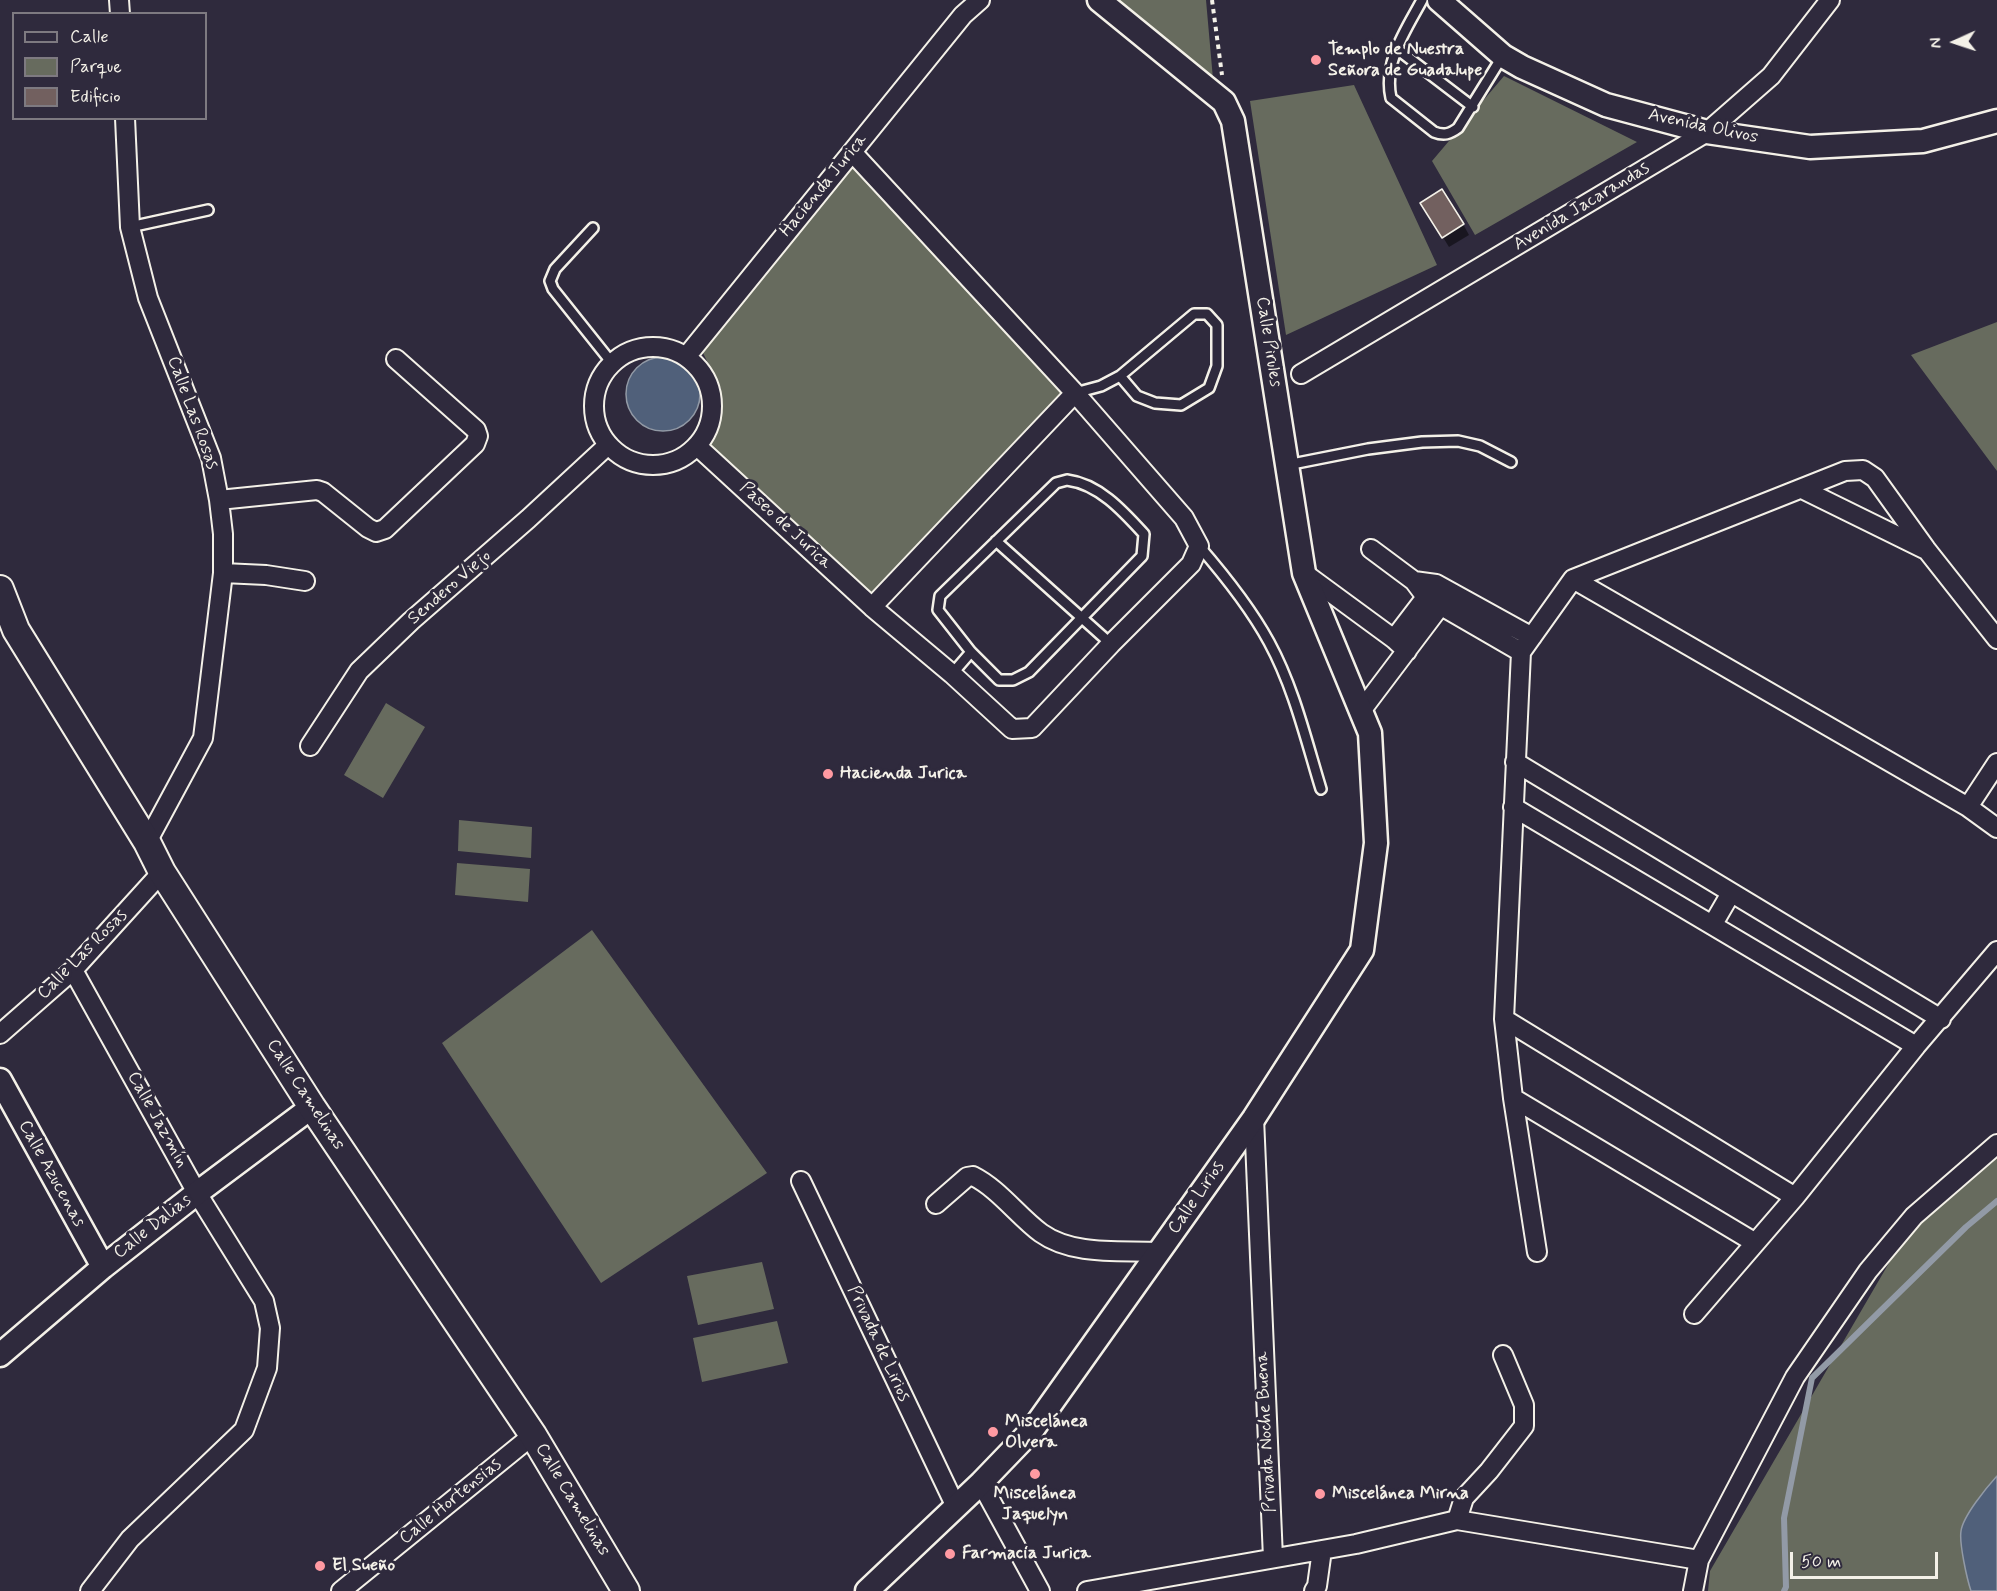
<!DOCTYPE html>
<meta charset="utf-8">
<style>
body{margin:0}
#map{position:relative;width:1997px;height:1591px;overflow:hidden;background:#2f2a3d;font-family:Mynerve,sans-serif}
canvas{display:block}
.legend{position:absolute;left:12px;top:12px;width:195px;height:108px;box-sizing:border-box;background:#2f2a3d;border:2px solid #7e7a81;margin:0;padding:8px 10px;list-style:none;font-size:18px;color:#f4f1e8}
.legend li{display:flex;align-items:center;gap:12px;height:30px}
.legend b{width:30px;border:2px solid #7e7a81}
.north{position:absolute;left:1925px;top:12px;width:60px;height:60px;-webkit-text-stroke:4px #2f2a3d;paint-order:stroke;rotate:267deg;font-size:16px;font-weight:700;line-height:24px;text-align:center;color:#f4f1e8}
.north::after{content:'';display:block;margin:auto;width:21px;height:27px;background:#f4f1e8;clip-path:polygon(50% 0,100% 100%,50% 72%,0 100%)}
.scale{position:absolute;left:1790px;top:1552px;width:148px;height:27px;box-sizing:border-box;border:3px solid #f4f1e8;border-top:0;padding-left:8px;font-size:18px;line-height:21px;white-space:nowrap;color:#f4f1e8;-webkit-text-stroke:4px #2f2a3d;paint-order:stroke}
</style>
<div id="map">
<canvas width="1997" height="1591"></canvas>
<ul class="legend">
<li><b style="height:8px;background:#2f2a3d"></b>Calle</li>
<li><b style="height:16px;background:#676b5e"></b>Parque</li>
<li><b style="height:16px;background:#72605f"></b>Edificio</li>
</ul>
<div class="north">N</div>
<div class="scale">50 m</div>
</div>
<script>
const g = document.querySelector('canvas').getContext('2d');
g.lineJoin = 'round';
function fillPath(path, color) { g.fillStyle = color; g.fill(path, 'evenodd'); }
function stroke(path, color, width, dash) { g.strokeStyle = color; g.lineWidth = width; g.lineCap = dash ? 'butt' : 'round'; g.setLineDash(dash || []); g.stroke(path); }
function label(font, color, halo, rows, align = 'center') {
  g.font = font + ' Mynerve,sans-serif'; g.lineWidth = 6; g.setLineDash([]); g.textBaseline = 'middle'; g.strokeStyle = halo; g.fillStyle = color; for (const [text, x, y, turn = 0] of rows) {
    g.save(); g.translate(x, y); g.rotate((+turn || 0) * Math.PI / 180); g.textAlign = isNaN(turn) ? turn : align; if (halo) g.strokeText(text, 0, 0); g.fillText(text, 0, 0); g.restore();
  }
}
const green = new Path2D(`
 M1117 0H1206L1213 79 1207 77Z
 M1504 76 1637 142 1475 235 1432 161Z
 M1354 85 1437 265 1286 335 1250 101Z
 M851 162 1063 394 872 595 710 446 721 389 702 351Z
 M1997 322V471L1911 355Z
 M386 703 425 727 383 798 344 775Z
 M459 820 532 827 531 858 458 851Z
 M457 863 530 869 528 902 455 895Z
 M592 930 767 1173 601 1283 442 1043Z
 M1997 1139V1591H1708L1710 1571 1900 1244Z
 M762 1262 774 1309 698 1325 687 1276Z
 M777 1321 788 1363 702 1382 693 1338Z`);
const water = new Path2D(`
 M626 394a37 37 0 1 1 74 0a37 37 0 1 1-74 0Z
 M1997 1476V1591H1971C1967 1579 1959 1543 1961 1531 1963 1516 1987 1487 1997 1476Z`);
const shadow = new Path2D(`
 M1428 213 1463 224 1469 235 1449 247Z`);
const stream = new Path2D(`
 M1784 1591 1786 1587 1784 1518 1812 1378 1966 1227 1997 1201`);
const building = new Path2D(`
 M1442 189 1464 224 1442 238 1420 203Z`);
const path = new Path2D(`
 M1212 0 1222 75`);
const service = new Path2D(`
 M1422 0C1406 30 1383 62 1391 98L1434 132C1444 136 1450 134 1458 128L1502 57
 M1397 49 1473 107
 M130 227 208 210
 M593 228 555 269 550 281 553 289 612 363
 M1075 393 1101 386 1120 376 1194 314H1207L1217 325V366L1209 388 1181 405 1155 403 1137 396 1120 376
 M1287 465 1368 449 1422 442 1458 441 1480 446 1511 462
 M1067 480C1099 484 1123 511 1144 534L1142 556 1029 672 1013 680H999L971 652 938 610 940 596 1056 483Z
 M996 541 1111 644
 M1199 546C1225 576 1250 607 1269 642 1294 688 1306 740 1321 789
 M952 674 971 652`);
const minor = new Path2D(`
 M119 0 120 14
 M125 118 130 227 148 298 211 458 219 500 223 534V573L203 738 147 842
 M594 406a59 59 0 1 1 118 0a59 59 0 1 1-118 0Z
 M686 357 963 15 980 0
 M1301 374 1707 132 1771 76 1830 0
 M697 446 872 607 952 674 1012 729 1032 728 1111 644 1191 564 1199 546 1184 518 1075 393 852 152
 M1802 489 1924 549
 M219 500 317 490 323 492 368 528 376 532 385 529 475 444 478 436 476 430 396 359
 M1371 549 1414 581 1426 597 1521 652
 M223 573 266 575 305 581
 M1304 573 1394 639 1407 651
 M1573 579 1968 807 1997 828
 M1414 581 1436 584 1532 637
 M872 607 1075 393
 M1394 639 1433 588
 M1361 711 1450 593
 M310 746 359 671 411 621 528 519 608 445
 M1515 762 1941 1019
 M1513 807 1916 1046
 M1968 807 1997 763
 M1713 924 1731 893
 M73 970 197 1193 264 1301 270 1328 267 1368 244 1430 130 1539 90 1591
 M1504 1019 1795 1197
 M0 1034 73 970 162 872
 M1513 1098 1754 1242
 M1254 1118 1273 1558
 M801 1181 956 1507
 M936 1204 967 1177 973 1176C999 1189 1018 1216 1041 1233 1073 1256 1120 1250 1158 1252
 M1537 1252 1513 1098 1504 1019 1521 652 1573 579 1845 471 1863 470 1875 478 1926 549 1997 639
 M1694 1314 1795 1197 1916 1046 1997 951
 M981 1483 1040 1591
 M1457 1520 1464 1498 1489 1471 1524 1426V1405L1503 1355
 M341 1591 533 1435
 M1087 1591 1356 1544 1457 1520 1699 1560
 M1314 1591 1317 1586 1322 1550
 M1693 1591 1699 1560 1795 1377 1868 1271 1914 1216 1997 1144`);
const tertiary = new Path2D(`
 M1439 0 1503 56 1522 67 1606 105 1707 132 1810 147 1923 141 1997 121
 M0 1080 103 1267
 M0 1355 103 1267 197 1193 312 1107
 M867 1591 981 1483 1033 1429 1254 1118 1362 950 1376 843 1370 733 1304 573 1233 121 1224 102 1099 0`);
const secondary = new Path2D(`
 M0 589 16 630 147 842 162 872 312 1107 533 1435 626 1591`);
const markers = [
 [1316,60,6,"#ff9aa2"],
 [828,774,6,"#ff9aa2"],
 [993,1432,6,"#ff9aa2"],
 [1035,1474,6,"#ff9aa2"],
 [1320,1494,6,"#ff9aa2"],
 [950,1554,6,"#ff9aa2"],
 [320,1566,6,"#ff9aa2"]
];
const poiNames = [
 ["Templo de Nuestra",1328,50],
 ["Señora de Guadalupe",1328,71],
 ["Hacienda Jurica",840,774],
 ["Miscelánea",1005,1422],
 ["Olvera",1005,1443],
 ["Miscelánea",1035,1494,"center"],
 ["Jaquelyn",1035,1515,"center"],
 ["Miscelánea Mirna",1332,1494],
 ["Farmacia Jurica",962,1554],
 ["El Sueño",332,1566]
];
const streetNames = [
 ["Avenida Olivos",1703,127,12],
 ["Hacienda Jurica",824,186,-51],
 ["Avenida Jacarandas",1582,207,-31],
 ["Calle Pirules",1268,342,81],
 ["Calle Las Rosas",192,413,70],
 ["Paseo de Jurica",785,526,43],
 ["Sendero Viejo",450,588,-41],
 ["Calle Las Rosas",83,955,-45],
 ["Calle Camelinas",305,1095,57],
 ["Calle Jazmín",157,1120,61],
 ["Calle Azucenas",51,1174,61],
 ["Calle Lirios",1197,1198,-55],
 ["Calle Dalias",153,1227,-38],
 ["Privada de Lirios",878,1344,65],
 ["Privada Noche Buena",1267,1432,-93],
 ["Calle Camelinas",572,1500,59],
 ["Calle Hortensias",451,1502,-39]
];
fillPath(green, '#676b5e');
fillPath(water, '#50607a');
stroke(water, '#929aa6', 1.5);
fillPath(shadow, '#0007');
stroke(stream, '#929aa6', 6);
fillPath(building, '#72605f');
stroke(building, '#f4f1e8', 1.5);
stroke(service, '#f4f1e8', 14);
stroke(minor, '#f4f1e8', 22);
stroke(tertiary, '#f4f1e8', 27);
stroke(secondary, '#f4f1e8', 30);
stroke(path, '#f4f1e8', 4, [4.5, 4.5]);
stroke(service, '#2f2a3d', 9);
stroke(minor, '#2f2a3d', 18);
stroke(tertiary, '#2f2a3d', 22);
stroke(secondary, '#2f2a3d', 26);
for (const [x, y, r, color] of markers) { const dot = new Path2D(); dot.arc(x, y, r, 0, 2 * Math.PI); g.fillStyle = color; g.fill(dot); stroke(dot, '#2f2a3d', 2); }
label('bold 18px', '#f4f1e8', '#2f2a3d', poiNames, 'left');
label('18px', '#f4f1e8', '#2f2a3d', streetNames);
</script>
